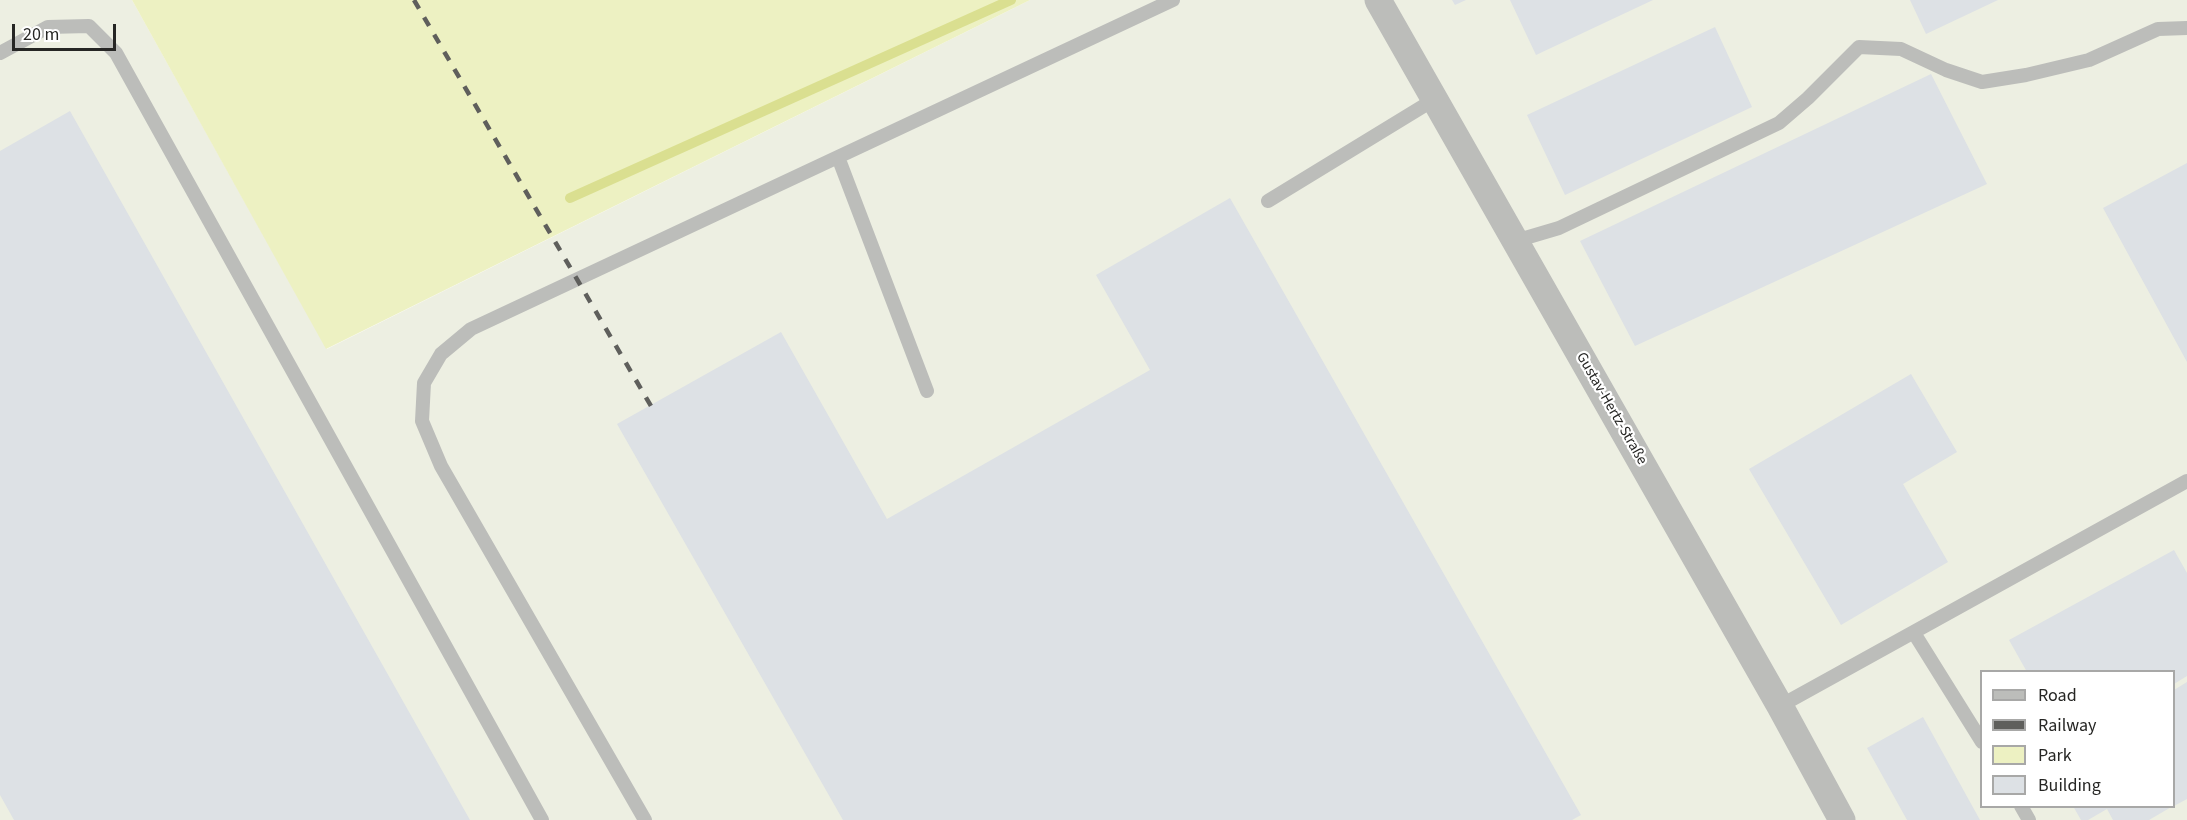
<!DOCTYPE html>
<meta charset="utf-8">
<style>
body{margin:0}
#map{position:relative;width:2187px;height:820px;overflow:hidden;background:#fafaf5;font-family:"Source Sans 3",sans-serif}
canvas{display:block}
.legend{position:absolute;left:1980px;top:670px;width:195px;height:138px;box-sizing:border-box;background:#fff;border:2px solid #a8a8a7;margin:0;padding:8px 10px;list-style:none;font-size:18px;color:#262624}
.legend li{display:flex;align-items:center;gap:12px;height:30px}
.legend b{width:30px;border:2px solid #a8a8a7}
.scale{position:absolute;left:12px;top:24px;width:104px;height:27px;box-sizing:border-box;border:3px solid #262624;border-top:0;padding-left:8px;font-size:18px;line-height:21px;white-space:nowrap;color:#262624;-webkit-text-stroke:4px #fff;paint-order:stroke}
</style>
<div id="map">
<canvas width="2187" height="820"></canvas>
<ul class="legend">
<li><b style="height:8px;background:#bcbdba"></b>Road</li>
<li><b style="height:8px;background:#5f5f5c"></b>Railway</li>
<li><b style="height:16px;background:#edf1c2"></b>Park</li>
<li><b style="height:16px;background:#dde1e5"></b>Building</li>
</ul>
<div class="scale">20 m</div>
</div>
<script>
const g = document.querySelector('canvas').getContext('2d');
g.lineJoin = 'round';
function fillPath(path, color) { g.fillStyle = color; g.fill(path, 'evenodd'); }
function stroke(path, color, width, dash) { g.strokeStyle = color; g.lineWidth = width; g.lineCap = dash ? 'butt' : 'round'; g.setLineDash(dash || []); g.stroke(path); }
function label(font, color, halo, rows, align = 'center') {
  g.font = font + ' "Source Sans 3",sans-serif'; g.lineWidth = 4.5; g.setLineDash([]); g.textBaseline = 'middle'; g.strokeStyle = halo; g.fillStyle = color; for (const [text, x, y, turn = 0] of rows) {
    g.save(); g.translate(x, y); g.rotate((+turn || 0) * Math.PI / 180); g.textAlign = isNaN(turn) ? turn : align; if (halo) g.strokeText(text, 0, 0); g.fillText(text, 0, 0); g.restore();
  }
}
const built = new Path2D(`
 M0 0H132L327 349 1030 0H2187V820H0ZM1982 672H2174V806H1982Z`);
const green = new Path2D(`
 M132 0H1030L326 349Z`);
const stream = new Path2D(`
 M570 198 1011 0`);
const building = new Path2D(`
 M1452 0H1466L1455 5Z
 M1510 0H1653L1536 55Z
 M1910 0H1998L1926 34Z
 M1715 27 1752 107 1565 195 1527 115Z
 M1931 74 1987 184 1635 346 1580 241Z
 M70 111 470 820H14L0 795V151Z
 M2187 163V362L2103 208Z
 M1230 198 1581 815 1572 820H843L617 424 781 332 887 519 1150 370 1096 275Z
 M1911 374 1957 452 1903 484 1948 562 1841 625 1749 469Z
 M2174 550 2187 573V676L2174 684V672H2027L2009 640Z
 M2187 682V799L2174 806V690Z
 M1923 717 1980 820H1907L1867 748Z
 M2073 806H2173L2149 820H2113L2107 809 2088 820H2081Z`);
const service = new Path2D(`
 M0 53 48 27 89 26 116 53 542 820
 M838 157 927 391
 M1268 201 1435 99
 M1515 241 1559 228 1779 123 1808 98 1859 47 1901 49 1946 70 1982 82 2026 75 2089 60 2158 29 2187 28
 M1914 633 1982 742
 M1780 706 2187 481
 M2021 806 2029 820
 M645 820 441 466 422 421 424 383 441 354 471 329 1173 0`);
const minor = new Path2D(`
 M1378 0 1780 706 1842 820`);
const rail = new Path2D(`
 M414 0 651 406`);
const streetNames = [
 ["Gustav-Hertz-Straße",1611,409,60]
];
fillPath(built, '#edefe2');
fillPath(green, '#edf1c2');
stroke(stream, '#dadf90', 10);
fillPath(building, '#dde1e5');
stroke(service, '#bcbdba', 14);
stroke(minor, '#bcbdba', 27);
stroke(rail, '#5f5f5c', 4.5, [10, 10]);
label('15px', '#262624', '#fff', streetNames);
</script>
